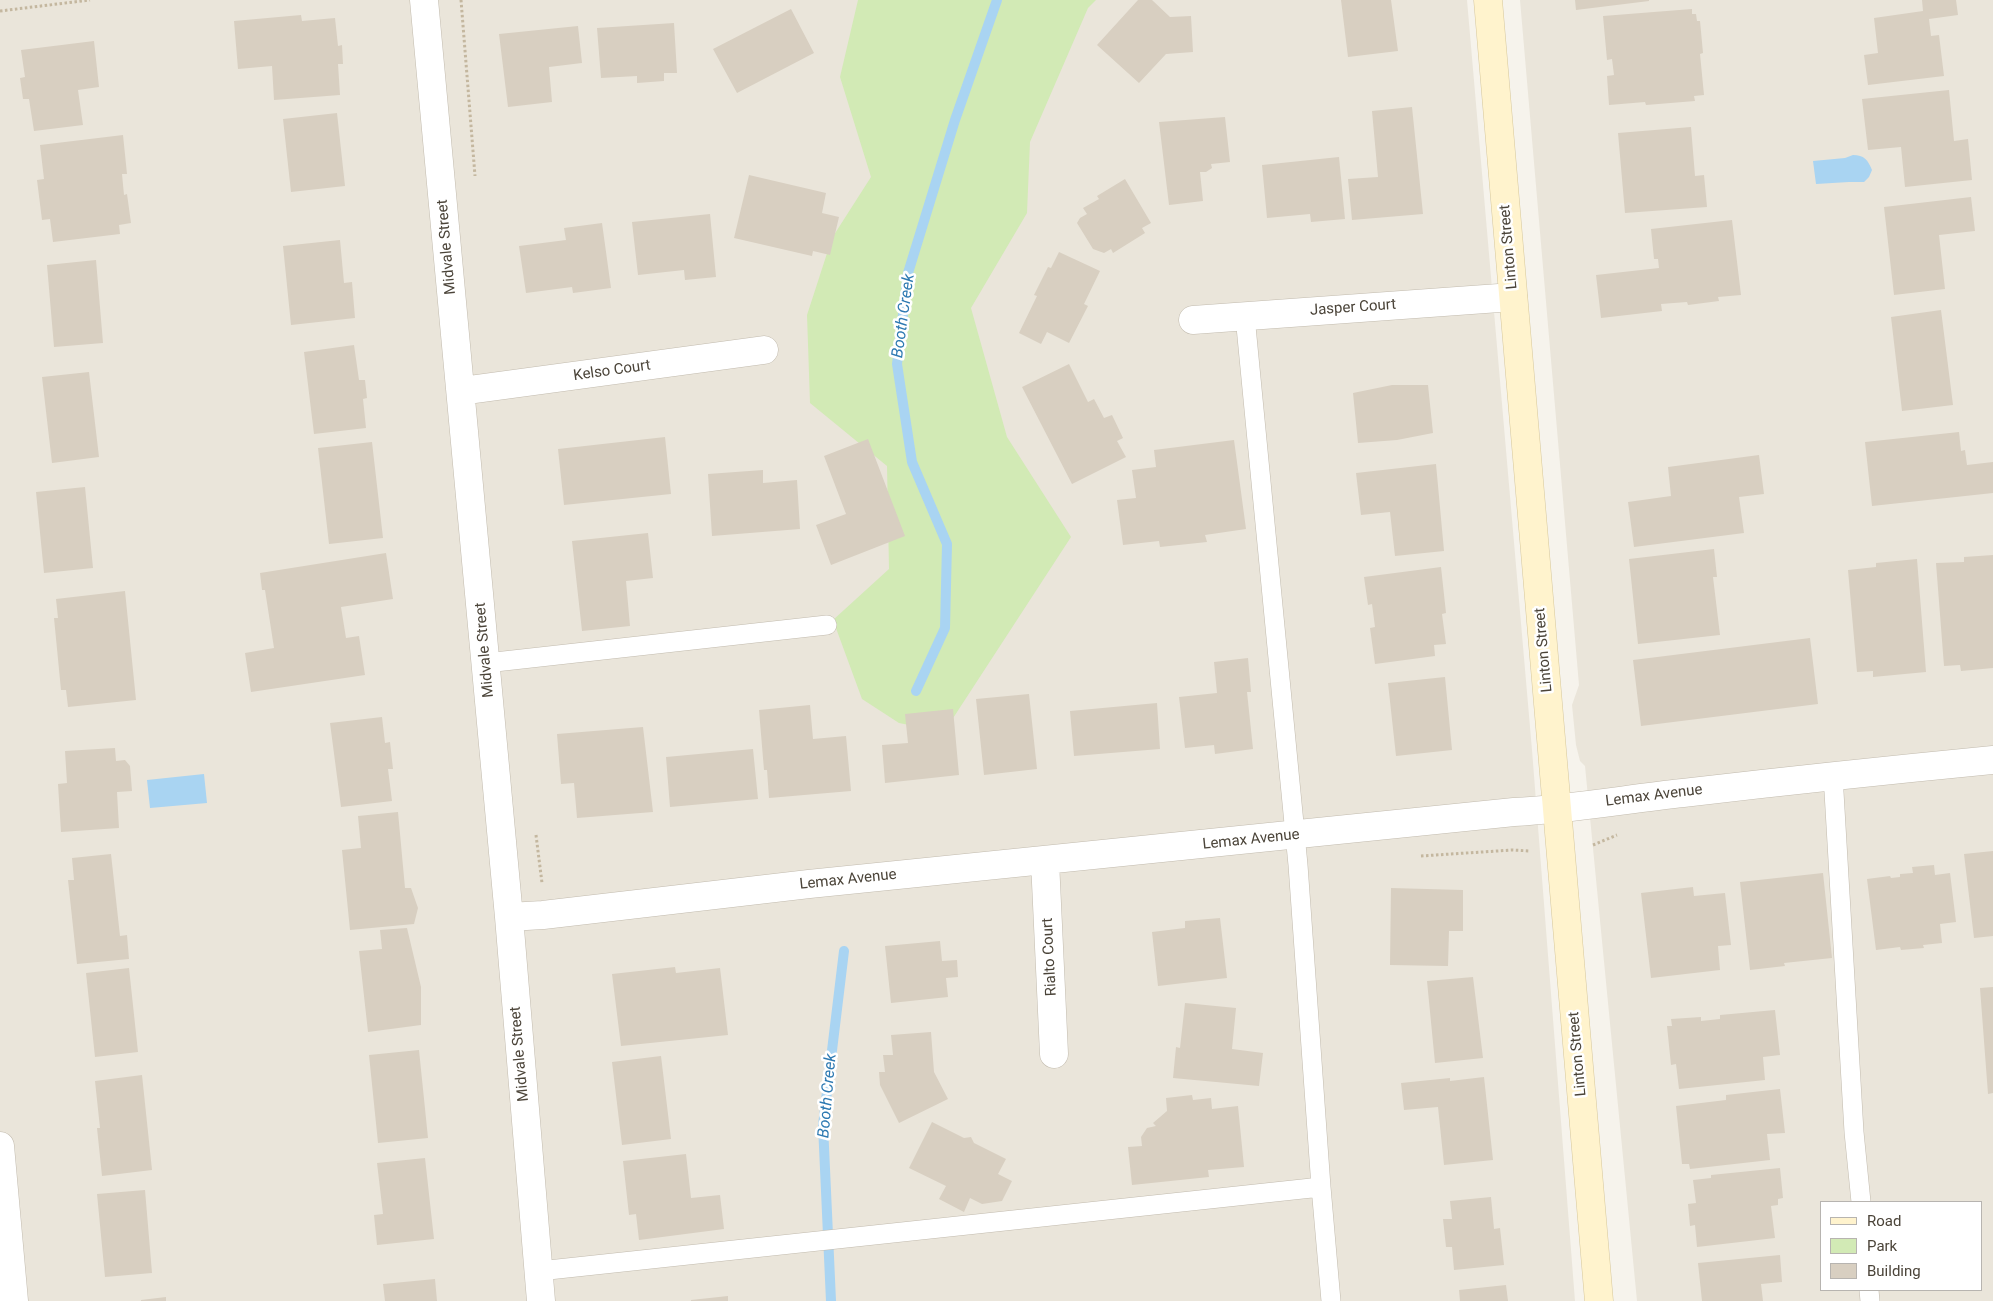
<!DOCTYPE html>
<style>
body{margin:0}
#map{position:relative;width:1993px;height:1301px;overflow:hidden;background:#f6f3ec;font-family:Roboto,sans-serif}
canvas{display:block}
.legend{position:absolute;left:1820px;top:1201px;width:162px;height:90px;box-sizing:border-box;background:#fff;border:1px solid #b7b4b0;margin:0;padding:6px 9px;list-style:none;font-size:15px;color:#4b4439}
.legend li{display:flex;align-items:center;gap:10px;height:25px}
.legend b{width:25px;border:1px solid #b7b4b0}
</style>
<div id="map">
<canvas width="1993" height="1301"></canvas>
<ul class="legend">
<li><b style="height:6px;background:#fff3cd"></b>Road</li>
<li><b style="height:14px;background:#d2eab5"></b>Park</li>
<li><b style="height:14px;background:#d8cfc1"></b>Building</li>
</ul>
</div>
<script>
const g = document.querySelector('canvas').getContext('2d');
g.lineJoin = 'round';
function fillPath(path, color) { g.fillStyle = color; g.fill(path, 'evenodd'); }
function stroke(path, color, width, dash) { g.strokeStyle = color; g.lineWidth = width; g.lineCap = dash ? 'butt' : 'round'; g.setLineDash(dash || []); g.stroke(path); }
function label(font, color, halo, rows, align = 'center') {
  g.font = font + ' Roboto,sans-serif'; g.lineWidth = 5; g.setLineDash([]); g.textBaseline = 'middle'; g.strokeStyle = halo; g.fillStyle = color; for (const [text, x, y, turn = 0] of rows) {
    g.save(); g.translate(x, y); g.rotate((+turn || 0) * Math.PI / 180); g.textAlign = isNaN(turn) ? turn : align; if (halo) g.strokeText(text, 0, 0); g.fillText(text, 0, 0); g.restore();
  }
}
const residential = new Path2D(`
 M0 0H1467L1532 750 1575 1301H0Z
 M1520 0H1993V1301H1637L1585 766 1580 761 1576 745 1572 705 1579 685ZM1822 1202H1982V1290H1822Z`);
const green = new Path2D(`
 M858 0H1096L1088 8 1030 142 1027 213 971 308 1007 437 1071 537 944 732 899 723 862 699 833 620 889 569 887 466 810 403 807 315 832 238 871 177 840 77Z`);
const water = new Path2D(`
 M1853 155C1864 155 1868 160 1872 170L1869 177 1864 182H1849L1816 184 1813 161 1845 158Z
 M204 774 207 803 150 808 147 780Z`);
const stream = new Path2D(`
 M916 691 945 628 947 544 912 462 897 364 908 273 955 120 997 0
 M831 1301 823 1125 844 951`);
const building = new Path2D(`
 M1138 0H1152L1170 17 1191 16 1193 52 1166 54 1139 83 1097 45Z
 M1341 0H1391L1398 51 1348 57Z
 M1575 0H1649V1L1576 10Z
 M1922 0H1956L1958 15 1929 19 1931 36 1939 35 1944 76 1868 85 1864 55 1878 53 1874 18 1923 11Z
 M791 9 814 53 737 93 713 49Z
 M1692 9V14H1696L1697 21H1700L1703 53 1700 54 1704 95 1694 96 1695 101 1646 105 1645 102 1609 105 1607 76 1614 75 1612 59 1607 60 1603 16Z
 M301 15 302 21 335 18 338 46 342 45 343 64H338L340 95 274 100 272 66 238 69 234 21Z
 M674 23 677 73H664V81L637 83V76L601 78 597 28Z
 M578 26 582 63 549 67 552 102 508 107 499 34Z
 M94 41 99 87 78 90 83 125 34 131 29 99H23L20 78 25 77 21 50Z
 M1949 90 1954 141 1968 139 1972 180 1905 187 1901 147 1868 150 1862 99Z
 M1412 107 1423 214 1352 220 1348 179 1378 177 1372 111Z
 M337 113 345 186 291 192 283 119Z
 M1225 117 1230 162 1211 164 1212 168 1206 172H1200L1203 201 1169 205 1159 122Z
 M1691 127 1695 176 1704 175 1707 207 1625 213 1618 133Z
 M123 135 127 174H122L124 195 127 194 131 223 119 225 120 234 53 242 50 219 42 220 37 180 44 179 40 145Z
 M1339 157 1345 219 1311 222 1310 214 1267 218 1262 165Z
 M749 175 826 193 822 213 839 217 830 255 813 251 812 256 734 238Z
 M1125 179 1151 223 1142 228 1145 233 1113 253 1111 249 1104 253 1093 249 1077 223 1080 218 1087 214 1083 208 1099 199 1097 196Z
 M1971 197 1975 231 1939 235 1945 289 1894 295 1884 207Z
 M710 214 716 277 685 280 684 270 638 275 632 222Z
 M1732 220 1741 295 1718 297 1719 301 1688 305 1687 302 1661 304 1662 311 1601 318 1596 275 1659 268 1658 259H1654L1651 229Z
 M602 223 611 288 573 293 572 287 526 293 519 246 566 240 564 228Z
 M340 240 344 283 352 282 355 318 291 325 283 246Z
 M1059 252 1100 271 1084 304 1088 306 1069 343 1047 332 1041 344 1019 333 1037 296 1034 295 1048 267 1051 268Z
 M96 260 103 343 54 347 47 265Z
 M1941 310 1953 405 1902 411 1891 317Z
 M354 345 359 380H365L367 398 363 399 366 428 314 434 304 352Z
 M1069 364 1088 402 1094 399 1104 418 1112 415 1123 438 1117 441 1126 457 1072 484 1022 387Z
 M89 372 99 457 52 463 42 377Z
 M1392 385H1428L1433 433 1397 440 1358 443 1353 393Z
 M1959 432 1961 451 1965 450 1967 465 1993 462V493L1872 506 1865 442Z
 M665 437 671 494 564 505 558 449Z
 M868 439 905 536 831 565 816 525 846 514 824 456Z
 M1234 440 1246 529 1205 535 1207 542 1160 547 1159 541 1123 545 1117 500 1136 498 1132 470 1156 467 1154 450Z
 M372 442 383 538 329 544 318 448Z
 M1759 455 1764 494 1739 497 1744 533 1634 547 1628 502 1671 496 1668 467Z
 M1436 464 1444 551 1395 556 1390 512 1361 515 1356 473Z
 M763 470V483L797 480 800 529 712 536 708 474Z
 M85 487 93 568 44 573 36 492Z
 M648 533 653 578 626 581 630 626 582 631 572 541Z
 M1714 549 1717 577H1713L1720 635 1638 644 1629 559Z
 M386 553 393 599 341 607 346 638 359 636 365 675 251 692 245 653 274 648 265 590H262L260 573Z
 M1993 555V668L1961 671 1960 665 1944 666 1936 563 1964 562V557Z
 M1917 559 1926 672 1873 677V671L1857 672 1848 570 1876 567V563Z
 M1441 567 1446 613 1442 614 1446 644 1434 645 1435 656 1375 664 1370 628 1375 627 1372 604 1368 605 1364 577Z
 M125 591 136 700 68 707 66 690H61L54 618H58L56 599Z
 M1810 638 1818 704 1641 726 1633 660Z
 M1248 658 1251 692H1247L1253 749 1215 754 1214 745 1185 748 1179 697 1217 693 1214 662Z
 M1445 677 1452 750 1396 756 1388 683Z
 M1029 694 1037 769 984 775 976 699Z
 M1157 703 1160 749 1074 756 1070 711Z
 M810 705 813 739 846 736 851 791 769 798 767 770H764L759 710Z
 M953 709 959 775 885 783 882 745 908 743 905 714Z
 M382 717 385 743 390 742 393 769H388L392 801 341 807 330 723Z
 M643 727 653 812 577 818 574 783 561 784 557 734Z
 M115 748 116 761 125 760 130 766 132 791 117 792 119 828 61 832 58 784 67 783 65 751Z
 M753 749 758 799 670 807 666 757Z
 M398 812 405 888H411L418 908 414 924 350 930 342 850 361 848 358 816Z
 M1993 851V936L1974 938 1964 854Z
 M111 854 120 936 127 935 129 959 77 964 68 880H74L72 858Z
 M1934 865 1935 875 1950 873 1956 922 1940 924 1942 943 1923 945 1924 948 1901 950 1900 947 1876 950 1867 879 1890 876 1891 878 1900 877V874L1913 873 1912 867Z
 M1823 873 1832 958 1784 963 1785 966 1750 970 1740 882Z
 M1693 887 1694 896 1725 893 1731 945 1718 946 1720 970 1651 978 1641 893Z
 M1391 888 1463 890V931H1449L1448 966 1390 965Z
 M1220 918 1227 978 1158 986 1152 932 1185 928V921Z
 M407 928 421 987V1025L368 1032 359 951 382 949 380 930Z
 M940 941 942 961 957 960 958 977 946 978 948 997 891 1003 885 946Z
 M675 967 676 973 720 968 728 1035 621 1046 612 974Z
 M129 968 138 1052 95 1057 86 973Z
 M1473 977 1483 1058 1435 1063 1427 981Z
 M1993 987V1093L1988 1094 1980 988Z
 M1185 1003 1236 1008 1232 1049 1263 1053 1259 1086 1173 1078 1176 1047 1180 1048Z
 M1775 1010 1780 1055 1763 1057 1765 1080 1679 1089 1676 1064 1671 1065 1667 1026H1672L1671 1019 1701 1017V1021L1720 1019V1015Z
 M931 1032 934 1072 948 1099 899 1123 880 1085 879 1072H885L883 1055H893L891 1035Z
 M419 1050 428 1138 378 1143 369 1055Z
 M661 1056 671 1139 622 1145 612 1062Z
 M142 1075 152 1170 102 1176 97 1128H100L95 1081Z
 M1484 1077 1493 1160 1444 1165 1438 1107 1404 1110 1401 1083 1450 1078V1081Z
 M1780 1089 1785 1133 1767 1134 1770 1160 1690 1169 1689 1164H1682L1676 1106 1726 1100V1095Z
 M1192 1095 1193 1100 1211 1098 1212 1109 1238 1106 1244 1167 1208 1170 1209 1177 1132 1185 1128 1147 1142 1146 1141 1137 1147 1128 1156 1126 1153 1123 1167 1111 1166 1098Z
 M932 1122 964 1138 971 1137 974 1143 1006 1159 998 1174 1012 1181 1002 1201 982 1204 970 1198 964 1212 939 1199 946 1186 909 1168Z
 M686 1154 691 1198 720 1195 724 1229 639 1240 636 1214 629 1215 623 1161Z
 M425 1158 434 1239 377 1245 374 1215 383 1214 377 1163Z
 M1780 1168 1783 1198 1778 1199V1205L1771 1206 1775 1238 1697 1247 1695 1225 1690 1226 1688 1204 1696 1203 1693 1180 1711 1178V1175Z
 M145 1190 152 1273 105 1277 97 1194Z
 M1491 1197 1494 1229 1500 1228 1504 1265 1454 1270 1452 1247H1446L1443 1219H1452L1450 1201Z
 M1780 1255 1782 1282 1761 1284 1763 1301H1702L1698 1263Z
 M435 1279 437 1301H385L383 1284Z
 M1506 1285 1508 1301H1460L1459 1290Z
 M728 1296V1301H691V1300Z
 M166 1297V1301H141V1300Z`);
const path = new Path2D(`
 M461 0 475 176
 M0 11 90 0
 M536 835 542 883
 M1593 845 1617 835
 M1421 856 1512 850 1530 851`);
const lane = new Path2D(`
 M1245 316 1298 865 1321 1187 1331 1301
 M486 663 827 625
 M1833 775 1854 1132 1861 1202
 M539 1271 1321 1187
 M1869 1290 1870 1301`);
const street = new Path2D(`
 M424 0 509 917 541 1301
 M1193 320 1513 297
 M461 391 764 350
 M1045 861 1054 1054
 M509 917 543 915 809 884 1514 812C1570 809 1627 799 1683 793 1786 781 1890 770 1993 760
 M0 1146 14 1301`);
const secondary = new Path2D(`
 M1488 0 1599 1301`);
const streetNames = [
 ["Midvale Street",447,247,-95],
 ["Linton Street",1509,247,-95],
 ["Jasper Court",1353,308,-4],
 ["Kelso Court",612,371,-8],
 ["Midvale Street",485,650,-95],
 ["Linton Street",1544,650,-95],
 ["Lemax Avenue",1654,796,-7],
 ["Lemax Avenue",1251,840,-6],
 ["Lemax Avenue",848,880,-6],
 ["Rialto Court",1050,957,-93],
 ["Midvale Street",520,1054,-95],
 ["Linton Street",1578,1054,-95]
];
const waterNames = [
 ["Booth Creek",904,316,-82],
 ["Booth Creek",828,1096,-85]
];
fillPath(residential, '#eae5da');
fillPath(green, '#d2eab5');
fillPath(water, '#a9d4f2');
stroke(stream, '#a9d4f2', 10);
fillPath(building, '#d8cfc1');
stroke(lane, '#c2bbae', 20);
stroke(street, '#c2bbae', 29);
stroke(secondary, '#d6c79b', 29);
stroke(path, '#c4b79f', 3, [2.5, 2.5]);
stroke(lane, '#fff', 19);
stroke(street, '#fff', 28);
stroke(secondary, '#fff3cd', 28);
label('15px', '#4b4439', '#fff', streetNames);
label('italic 16px', '#2e7ab2', '#fff', waterNames);
</script>
